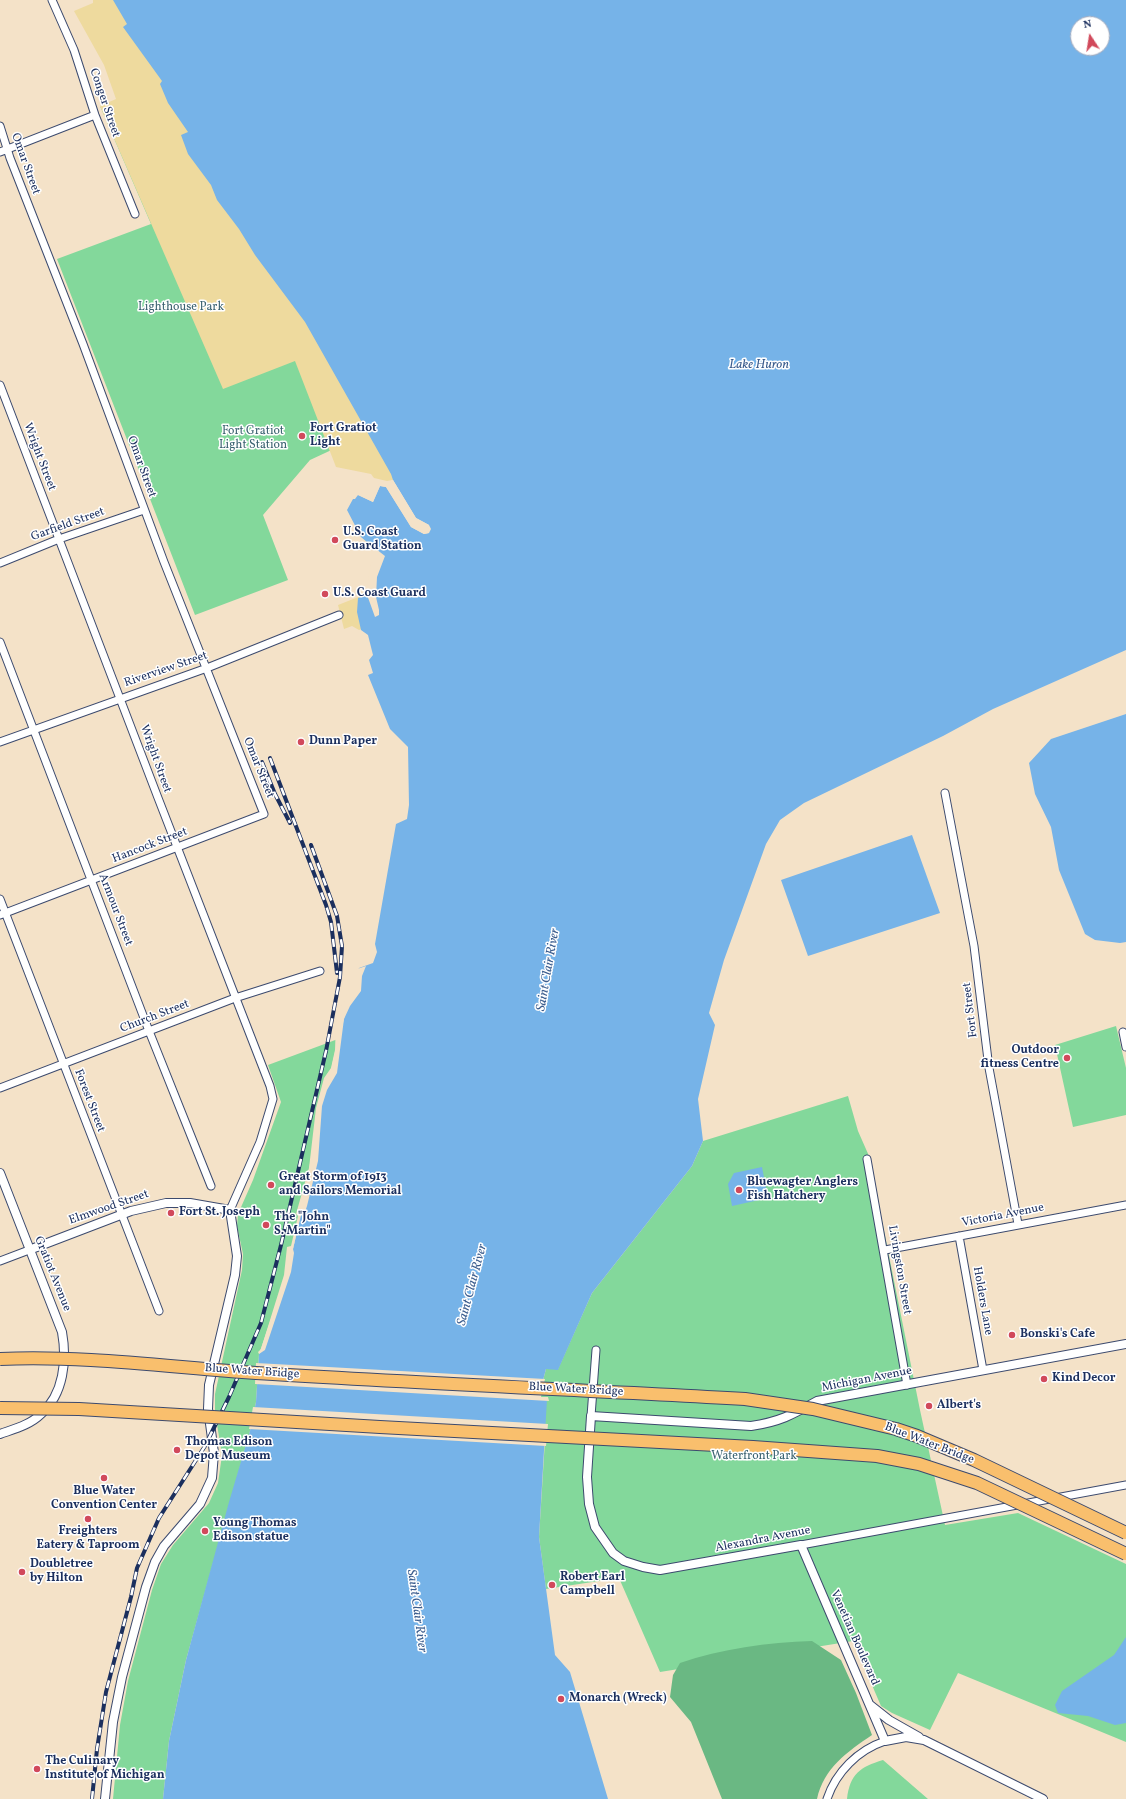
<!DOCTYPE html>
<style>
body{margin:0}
#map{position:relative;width:1126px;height:1799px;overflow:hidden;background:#f4e2c8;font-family:Vollkorn,serif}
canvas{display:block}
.north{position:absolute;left:1070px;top:16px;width:40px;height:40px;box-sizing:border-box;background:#fff;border:1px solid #a4acbf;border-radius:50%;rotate:348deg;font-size:11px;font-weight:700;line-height:16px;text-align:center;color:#1b2f5e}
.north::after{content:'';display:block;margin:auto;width:14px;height:18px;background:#d1495b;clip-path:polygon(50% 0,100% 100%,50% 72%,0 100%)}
</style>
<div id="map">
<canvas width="1126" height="1799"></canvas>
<div class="north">N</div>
</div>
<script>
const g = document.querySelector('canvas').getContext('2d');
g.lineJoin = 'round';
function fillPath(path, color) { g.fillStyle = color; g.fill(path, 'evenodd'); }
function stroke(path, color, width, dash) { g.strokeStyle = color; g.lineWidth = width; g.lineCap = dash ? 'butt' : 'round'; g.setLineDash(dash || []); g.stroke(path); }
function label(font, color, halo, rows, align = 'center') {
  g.font = font + ' Vollkorn,serif'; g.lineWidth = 3; g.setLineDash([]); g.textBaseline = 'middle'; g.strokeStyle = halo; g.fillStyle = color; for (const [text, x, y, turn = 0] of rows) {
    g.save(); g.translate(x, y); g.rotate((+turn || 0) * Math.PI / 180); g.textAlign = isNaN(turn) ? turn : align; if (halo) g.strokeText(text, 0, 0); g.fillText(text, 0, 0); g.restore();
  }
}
const green = new Path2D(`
 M100 106 368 433 310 460 263 515 288 580 195 615 57 259 151 224Z
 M1116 1026 1126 1068V1115L1073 1127 1055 1045Z
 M338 1039 312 1152 301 1215 286 1275 259 1354 256 1402 250 1431 186 1660 169 1741 163 1799H113L120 1725 128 1681 152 1590 161 1564 173 1545 209 1503 218 1483 222 1455 215 1412V1394L242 1270 243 1254 237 1226 238 1214 253 1180 281 1102 268 1065Z
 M848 1096 858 1131 869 1156 920 1410 945 1525 1018 1513 1126 1564V1742L958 1673 930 1730 892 1713 881 1706 853 1641 660 1672 619 1578 546 1589 539 1537 545 1440 538 1399 546 1369H558L592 1293 692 1166 703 1141Z
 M883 1760 928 1799H847C850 1774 860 1767 883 1760Z`);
const forest = new Path2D(`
 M812 1641 841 1660 856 1693 872 1735C847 1752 824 1768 817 1799H722L691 1722 670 1697 673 1675 680 1663C721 1649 768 1642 812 1641Z`);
const sand = new Path2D(`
 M93 0H128L403 478 387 481 374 478 371 474 336 467 295 361 223 389 100 106 116 99 104 65 74 11 93 3Z
 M366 594 367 627 359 630 352 626 344 629 338 605Z`);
const water = new Path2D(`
 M113 0H1126V650L993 709 943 736 804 803 780 820 766 844 724 960 709 1013 715 1025 698 1099 703 1141 692 1166 592 1293 558 1370 546 1369 538 1399H547L539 1537 555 1655 570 1672 608 1799H163L169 1741 186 1660 229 1502 250 1431 256 1402 259 1354 262 1350 293 1249 311 1169 318 1108 333 1069 348 1000 359 968 373 963 377 952 375 944 396 824 407 819 409 805 408 747 390 729 368 675 373 673 369 660 373 655 368 635 361 630 357 612 358 598 368 594 381 554 361 537 347 510 353 499H355L358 495 373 502 380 486 386 487 411 527 424 534 429 533V525L416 518 393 480 391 474 305 322 255 255 239 229 217 200 211 185 188 154 181 135 188 132 168 103 160 84 162 81 123 27 127 24ZM1078 24H1102V48H1078Z
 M1126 714V942L1120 943 1095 940 1085 934 1059 870 1051 827 1035 794 1029 763 1051 739Z
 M912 835 940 913 808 956 781 880Z
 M762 1167 768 1198 732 1206 728 1184 734 1173Z
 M1126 1637V1723L1115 1725 1088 1716 1058 1713 1055 1705 1062 1691 1114 1655Z`);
const pier = new Path2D(`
 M391 480H393L416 518 429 525 431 529 429 533 424 534 411 527 386 487 380 486 373 502 356 494 358 493 372 499 379 484 387 485 413 526 425 532 427 531V526L415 519Z
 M376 549 385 556 377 577 376 597 379 610V615L375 617 366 592 371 564 378 554 375 551Z
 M366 966 362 976 361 991 350 1006 344 1019 337 1073 327 1090 322 1106 318 1161 307 1206 304 1215H301L293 1249 294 1253 291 1272 265 1350 259 1354 258 1352 261 1349 284 1275 287 1247 291 1246 298 1216 296 1214 309 1168 316 1108 324 1078 331 1068 335 1050 336 1022 340 1016V1007L346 999 348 976 354 970Z
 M256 1363 545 1379 541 1397H548L549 1401 255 1384Z
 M253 1407 548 1424 546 1446 249 1429Z`);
const minor = new Path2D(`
 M52 0 74 50 95 115 135 214
 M0 126 10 158 83 344 164 562 264 814 0 915
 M0 152 95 115
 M0 385C90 619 178 853 270 1086L273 1099 260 1142 230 1210
 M0 563 59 539 144 510
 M0 642 149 1031 211 1186
 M0 742 207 668 339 615
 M945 793 974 946 989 1068 1018 1224
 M0 899 159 1311
 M1123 1032 1126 1047
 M0 1088 235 998 320 971
 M867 1159 907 1385
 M959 1236 983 1370
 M885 1250 1126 1205
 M0 1261 29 1250
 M591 1416 596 1350
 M801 1545 1126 1485
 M827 1799C836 1772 858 1750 885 1741`);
const tertiary = new Path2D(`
 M0 1173 62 1332C67 1360 64 1394 41 1414 30 1425 14 1429 0 1434
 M29 1250 131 1211 166 1203H190L230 1210 237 1256 235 1275 209 1385 208 1409 214 1453 212 1478 200 1504 164 1546 155 1562 146 1587 122 1677 113 1722 105 1799
 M870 1705 889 1720 919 1737
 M1043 1799 924 1740 906 1737 885 1741 801 1545 660 1570 643 1567 624 1561 613 1553 595 1527 589 1504 587 1477 591 1416 751 1426C779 1422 792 1415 817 1401L1126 1344`);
const rail = new Path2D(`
 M270 758 326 905 331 922 337 973
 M262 762 275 794 290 823
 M92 1799 97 1749 106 1692 131 1597 137 1568 159 1518 205 1446 229 1397 261 1323 281 1245 326 1051 340 977 342 946 337 916 311 845`);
const motorwayBridge = new Path2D(`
 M0 1359C91 1355 182 1369 273 1374 431 1384 588 1390 745 1399L813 1409 896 1429 917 1436 974 1460 1126 1533
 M0 1408 79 1409 380 1427 753 1447 877 1456 919 1464 977 1483 1126 1554`);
const markers = [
 [302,436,4,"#d1495b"],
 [335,540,4,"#d1495b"],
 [325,594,4,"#d1495b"],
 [301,742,4,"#d1495b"],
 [1067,1058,4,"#d1495b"],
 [271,1185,4,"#d1495b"],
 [739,1190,4,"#d1495b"],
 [171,1213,4,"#d1495b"],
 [266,1225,4,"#d1495b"],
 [1012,1335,4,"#d1495b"],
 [1044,1379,4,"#d1495b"],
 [929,1406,4,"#d1495b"],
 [177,1450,4,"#d1495b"],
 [104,1478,4,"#d1495b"],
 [88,1519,4,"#d1495b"],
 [205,1531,4,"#d1495b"],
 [22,1572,4,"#d1495b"],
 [552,1585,4,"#d1495b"],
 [561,1699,4,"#d1495b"],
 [37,1769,4,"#d1495b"]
];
const streetNames = [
 ["Conger Street",104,103,71],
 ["Omar Street",25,164,70],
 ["Wright Street",39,457,69],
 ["Omar Street",141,467,70],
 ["Garfield Street",68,525,-20],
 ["Riverview Street",166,670,-19],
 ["Wright Street",155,759,70],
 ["Omar Street",258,768,68],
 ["Hancock Street",150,846,-21],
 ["Armour Street",115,910,69],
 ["Fort Street",971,1010,-97],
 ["Church Street",155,1017,-21],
 ["Forest Street",89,1101,69],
 ["Elmwood Street",109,1208,-19],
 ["Victoria Avenue",1003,1216,-11],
 ["Livingston Street",899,1270,80],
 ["Gratiot Avenue",52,1274,68],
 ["Holders Lane",982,1301,80],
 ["Blue Water Bridge",252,1372,4],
 ["Michigan Avenue",867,1380,-11],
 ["Blue Water Bridge",576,1390,3],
 ["Blue Water Bridge",929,1444,21],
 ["Alexandra Avenue",763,1540,-11],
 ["Venetian Boulevard",854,1638,66]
];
const parkNames = [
 ["Lighthouse Park",181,308],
 ["Fort Gratiot",253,432],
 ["Light Station",253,446],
 ["Waterfront Park",754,1457]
];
const poiNames = [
 ["Fort Gratiot",310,429],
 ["Light",310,443],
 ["U.S. Coast",343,533],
 ["Guard Station",343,547],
 ["U.S. Coast Guard",333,594],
 ["Dunn Paper",309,742],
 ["Outdoor",1059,1051,"right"],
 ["fitness Centre",1059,1065,"right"],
 ["Great Storm of 1913",279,1178],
 ["and Sailors Memorial",279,1192],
 ["Bluewagter Anglers",747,1183],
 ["Fish Hatchery",747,1197],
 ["Fort St. Joseph",179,1213],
 ["The \"John",274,1218],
 ["S. Martin\"",274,1232],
 ["Bonski's Cafe",1020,1335],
 ["Kind Decor",1052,1379],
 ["Albert's",937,1406],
 ["Thomas Edison",185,1443],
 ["Depot Museum",185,1457],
 ["Blue Water",104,1492,"center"],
 ["Convention Center",104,1506,"center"],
 ["Young Thomas",213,1524],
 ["Edison statue",213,1538],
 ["Freighters",88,1532,"center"],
 ["Eatery & Taproom",88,1546,"center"],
 ["Doubletree",30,1565],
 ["by Hilton",30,1579],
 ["Robert Earl",560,1578],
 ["Campbell",560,1592],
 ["Monarch (Wreck)",569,1699],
 ["The Culinary",45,1762],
 ["Institute of Michigan",45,1776]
];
const waterNames = [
 ["Lake Huron",759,366],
 ["Saint Clair River",549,970,-80],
 ["Saint Clair River",473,1285,-75],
 ["Saint Clair River",416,1611,82]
];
fillPath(green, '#83d89b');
fillPath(forest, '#6ab883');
fillPath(sand, '#eeda9e');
fillPath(water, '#76b3e8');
fillPath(pier, '#f4e2c8');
stroke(minor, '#3c4a6e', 9);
stroke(tertiary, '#3c4a6e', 10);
stroke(minor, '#fff', 7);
stroke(tertiary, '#fff', 8);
stroke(rail, '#1b2f5e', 4);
stroke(rail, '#fff', 2.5, [8]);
stroke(motorwayBridge, '#3c4a6e', 14, []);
stroke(motorwayBridge, '#f9bf6d', 12);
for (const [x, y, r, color] of markers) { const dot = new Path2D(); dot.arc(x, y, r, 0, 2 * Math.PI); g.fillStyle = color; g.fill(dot); stroke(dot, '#fff', 1.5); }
label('12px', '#1b2f5e', '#fff', streetNames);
label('12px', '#3a6270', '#fff', parkNames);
label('bold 12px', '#1b2f5e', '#fff', poiNames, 'left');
label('italic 13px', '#3b5d8e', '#fff', waterNames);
</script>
